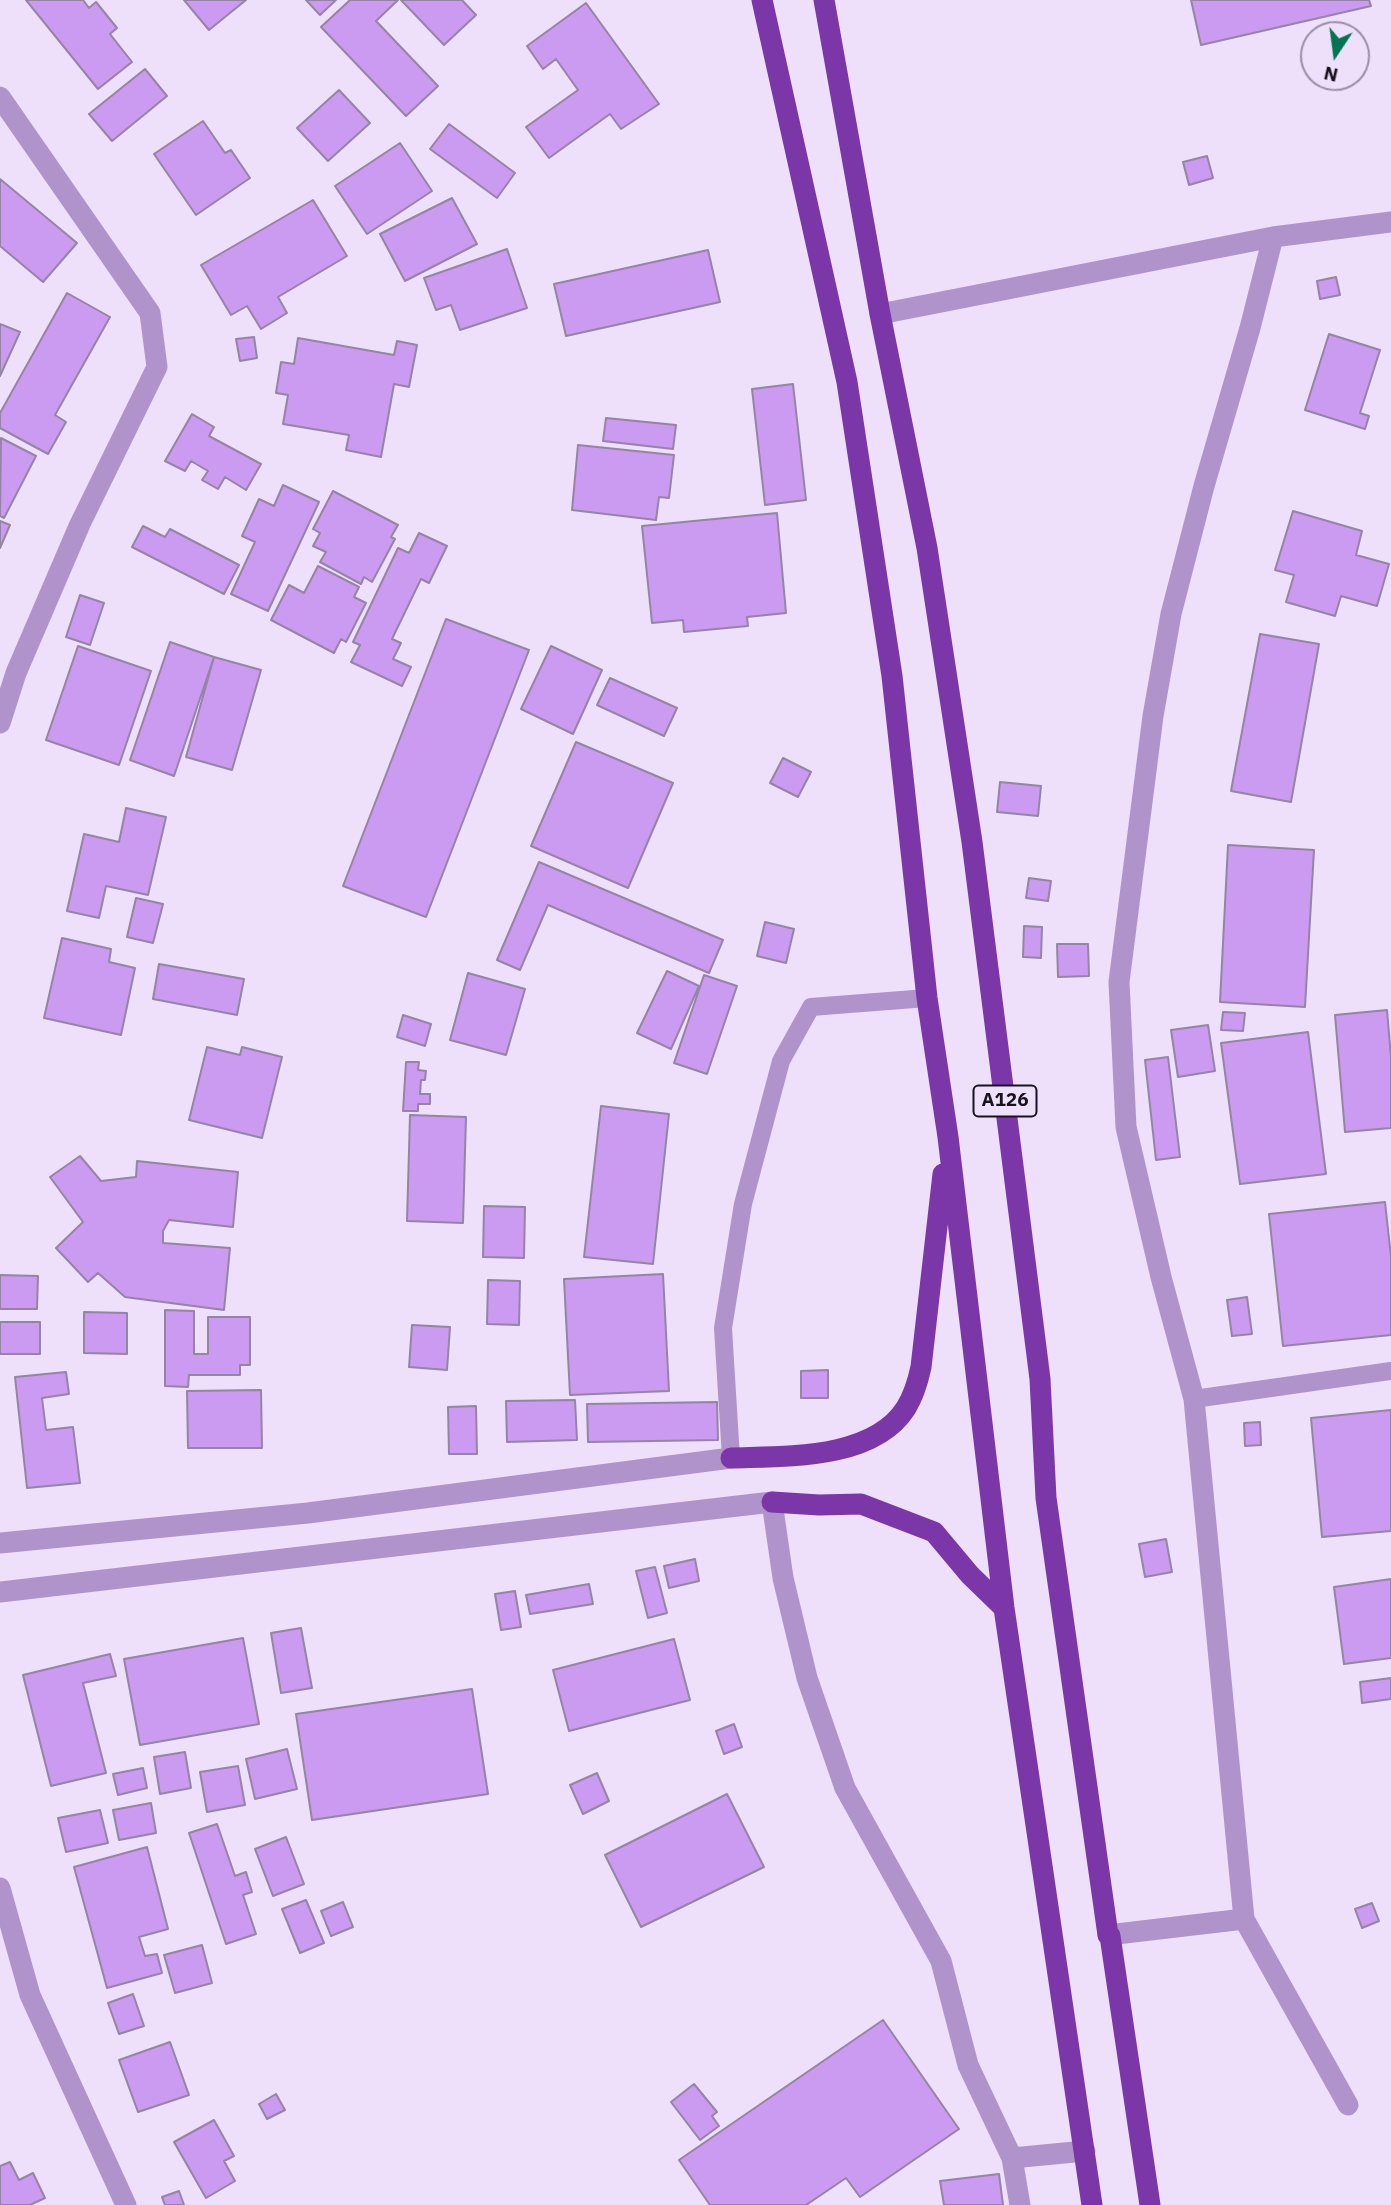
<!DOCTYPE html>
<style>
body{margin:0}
#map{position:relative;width:1391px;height:2205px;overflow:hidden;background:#eee0fb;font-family:"IBM Plex Sans",sans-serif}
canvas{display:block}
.north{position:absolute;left:1300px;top:21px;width:70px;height:70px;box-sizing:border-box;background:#eee0fb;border:2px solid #998ea3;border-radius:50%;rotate:193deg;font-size:19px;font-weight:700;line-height:28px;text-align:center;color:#19121e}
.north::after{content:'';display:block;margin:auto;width:24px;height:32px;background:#017550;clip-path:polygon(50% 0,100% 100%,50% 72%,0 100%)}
</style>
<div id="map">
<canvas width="1391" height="2205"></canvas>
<div class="north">N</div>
</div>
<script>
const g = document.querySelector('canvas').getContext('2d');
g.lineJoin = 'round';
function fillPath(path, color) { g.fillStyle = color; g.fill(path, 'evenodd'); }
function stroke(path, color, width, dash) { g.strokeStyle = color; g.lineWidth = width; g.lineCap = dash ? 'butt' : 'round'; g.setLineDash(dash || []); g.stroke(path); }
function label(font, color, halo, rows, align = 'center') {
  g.font = font + ' "IBM Plex Sans",sans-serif'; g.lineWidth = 5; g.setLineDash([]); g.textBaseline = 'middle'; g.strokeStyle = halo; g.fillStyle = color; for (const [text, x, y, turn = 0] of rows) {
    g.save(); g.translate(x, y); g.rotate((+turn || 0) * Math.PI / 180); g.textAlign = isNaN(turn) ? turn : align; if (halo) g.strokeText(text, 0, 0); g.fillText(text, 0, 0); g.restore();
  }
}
const building = new Path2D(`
 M26 0H83L89 8 96 2 117 28 110 34 132 62 98 89Z
 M184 0H246L209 30Z
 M306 0H336L320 15Z
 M350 0H398L376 21 438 86 406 116 321 27Z
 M401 0H462L476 15 444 45Z
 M1191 0H1369L1371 6 1201 45Z
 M586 3 659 104 621 129 610 114 549 158 526 127 578 90 556 59 543 69 527 46Z
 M145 69 167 96 112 141 89 114Z
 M339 90 370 123 328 161 297 128Z
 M203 121 225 153 231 150 250 178 196 215 154 154Z
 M449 124 515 173 497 198 430 149Z
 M400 143 432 191 367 234 335 186Z
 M1207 156 1213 178 1189 185 1183 162Z
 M0 179 77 243 43 282 0 246Z
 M452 198 477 244 405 281 380 234Z
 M313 200 347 256 278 297 287 313 261 329 247 306 231 315 201 265Z
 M507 249 527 308 460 330 451 305 436 310 424 278Z
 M708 250 720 302 566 336 554 284Z
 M1336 277 1340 295 1320 299 1317 281Z
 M67 293 110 317 55 415 66 422 48 454 0 428V413Z
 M0 324 20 332 0 376Z
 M1329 334 1380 350 1360 413 1369 416 1365 429 1305 410Z
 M254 337 257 358 240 361 236 339Z
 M298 338 394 355 397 341 417 345 409 387 394 384 381 457 346 450 349 435 283 424 288 395 276 393 281 362 294 364Z
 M793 384 806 500 765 505 752 389Z
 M192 414 214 427 209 436 261 464 246 490 225 477 218 489 202 480 208 471 191 461 185 471 165 461Z
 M606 418 676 425 673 449 603 441Z
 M1 438 36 456 4 518 0 516Z
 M578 445 674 455 669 498 659 497 656 520 572 510Z
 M283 485 319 502 268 611 231 594 255 542 242 536 259 499 274 506Z
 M333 491 398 525 391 537 395 539 372 582 364 577 361 584 320 562 326 552 313 546 320 533 313 529Z
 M1293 511 1362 531 1356 555 1389 564 1377 606 1341 596 1335 616 1286 602 1294 575 1275 570Z
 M777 513 786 613 747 617 748 626 684 632 683 620 652 623 642 526Z
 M0 521 10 525 0 548Z
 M143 526 165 537 170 529 239 565 224 594 132 547Z
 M419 533 447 546 429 583 421 579 392 639 401 643 393 659 411 667 402 686 351 662 360 645 353 642 398 548 409 553Z
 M318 566 359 587 354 597 366 603 346 642 341 639 334 653 271 620 289 585 304 593Z
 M80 595 104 603 90 645 66 637Z
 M446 619 529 650 426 917 343 886Z
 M1260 634 1319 644 1291 802 1231 791Z
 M170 642 214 657 174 776 130 760Z
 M78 646 151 671 119 765 46 740Z
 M551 646 602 670 573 734 521 709Z
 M214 657 261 670 232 770 186 757Z
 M610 678 677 708 664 736 597 705Z
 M576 742 673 783 628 888 531 846Z
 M783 758 811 772 798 797 770 783Z
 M1000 782 1041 786 1038 816 997 812Z
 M126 808 166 817 148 895 106 886 99 918 67 911 84 834 119 842Z
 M1228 845 1314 850 1305 1007 1220 1002Z
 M539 862 723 940 709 973 548 905 520 970 497 960Z
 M1029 878 1051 881 1048 901 1026 898Z
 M136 898 163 904 153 943 127 937Z
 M765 922 794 929 786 963 757 956Z
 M1024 926 1042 927 1041 958 1023 957Z
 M62 938 111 949 109 962 135 968 121 1035 44 1018Z
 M1057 944H1088L1089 976 1058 977Z
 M159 964 244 979 237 1015 153 999Z
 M667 971 699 986 671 1049 637 1033Z
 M468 973 525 989 506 1055 450 1040Z
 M704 975 737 986 707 1074 674 1063Z
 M1387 1010 1391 1057V1128L1345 1132 1335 1015Z
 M1223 1012 1245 1013 1243 1031 1221 1030Z
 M403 1015 431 1024 425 1046 397 1037Z
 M1208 1025 1215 1071 1178 1077 1171 1030Z
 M1308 1032 1326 1174 1240 1184 1221 1043Z
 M207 1047 240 1055 242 1047 282 1057 262 1138 189 1120Z
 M1168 1057 1180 1157 1156 1160 1145 1060Z
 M406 1062H419L418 1070 426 1071 425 1080H421L420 1094H430V1104H418V1111H403Z
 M601 1106 669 1114 653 1264 584 1257Z
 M410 1115 466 1117 463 1223 407 1221Z
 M80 1156 101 1181 136 1177 137 1161 238 1172 233 1227 169 1220 163 1231V1243L230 1248 224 1310 125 1297 98 1273 88 1282 56 1248 83 1222 50 1177Z
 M1385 1202 1391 1257V1335L1283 1346 1269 1214Z
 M484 1206 525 1207 524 1258 483 1257Z
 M663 1274 669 1391 570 1395 564 1279Z
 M0 1275 38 1276 37 1309H0Z
 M488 1280 520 1281 519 1325 487 1324Z
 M1247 1297 1252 1334 1232 1336 1227 1300Z
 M165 1310 194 1311V1354H208V1317H250V1365H240V1375H189L188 1387 165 1386Z
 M84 1312 127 1313V1354L84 1353Z
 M0 1322H40V1354H0Z
 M412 1325 450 1327 447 1370 409 1367Z
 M828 1370V1398H801V1371Z
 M66 1372 69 1394 42 1398 46 1430 73 1427 80 1483 27 1488 15 1377Z
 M261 1390 262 1448H188L187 1391Z
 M575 1400 577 1440 507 1442 506 1401Z
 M717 1402 718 1440 588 1442 587 1404Z
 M476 1406 477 1454H449L448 1407Z
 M1391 1410V1531L1322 1537 1311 1418Z
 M1260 1422 1261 1445 1245 1446 1244 1423Z
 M1166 1539 1172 1572 1145 1577 1139 1544Z
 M695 1559 699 1581 669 1588 664 1566Z
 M655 1567 667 1613 648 1618 636 1571Z
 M1391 1579V1658L1344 1664 1334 1587Z
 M589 1584 593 1604 530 1614 526 1595Z
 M515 1591 521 1627 501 1630 495 1594Z
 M301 1628 312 1688 281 1693 271 1633Z
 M243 1638 259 1724 140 1745 124 1659Z
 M674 1639 690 1700 569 1731 553 1670Z
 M110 1654 116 1676 83 1683 106 1773 51 1786 23 1675Z
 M1391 1678V1699L1362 1703 1360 1682Z
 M472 1689 488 1794 312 1820 296 1714Z
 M734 1724 742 1747 724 1754 716 1731Z
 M287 1749 297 1789 255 1799 246 1759Z
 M185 1752 191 1788 160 1794 154 1757Z
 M238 1766 245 1805 207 1812 200 1772Z
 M143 1768 147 1788 118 1795 113 1774Z
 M597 1773 609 1801 583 1814 570 1785Z
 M727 1794 764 1867 641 1927 605 1855Z
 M151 1803 156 1833 119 1840 113 1810Z
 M100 1810 108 1843 66 1852 58 1818Z
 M217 1824 235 1876 246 1872 252 1892 243 1895 256 1934 226 1944 189 1833Z
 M286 1837 304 1884 273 1896 255 1849Z
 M147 1847 168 1929 139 1937 145 1956 157 1954 162 1973 107 1988 74 1867Z
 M306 1900 324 1943 300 1953 282 1909Z
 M343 1902 353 1927 331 1936 321 1911Z
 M1372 1903 1379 1921 1362 1928 1355 1909Z
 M202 1945 212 1983 175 1993 164 1955Z
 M133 1994 144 2026 119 2034 108 2003Z
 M883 2020 959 2129 860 2197 846 2178 806 2205H710L679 2160Z
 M170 2042 189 2095 138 2112 119 2060Z
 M694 2084 717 2112 712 2116 719 2126 700 2140 671 2102Z
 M276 2094 285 2110 267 2119 259 2104Z
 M214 2120 234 2156 224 2161 235 2181 206 2198 174 2142Z
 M10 2162 19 2180 33 2173 45 2198 30 2205H0V2166Z
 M999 2174 1003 2205H944L940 2181Z
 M179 2191 184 2205H165L162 2197Z`);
const service = new Path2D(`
 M1194 1399 1391 1371
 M731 1458 723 1328 743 1204 781 1061 811 1007 927 998`);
const minor = new Path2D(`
 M0 97 150 313 157 367 80 524 16 673 0 723
 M880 314 1273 237 1391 222
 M0 1543 308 1513 731 1458
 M0 1592 772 1502 783 1578 807 1678 845 1788 941 1961 968 2065 1012 2158 1020 2205
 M0 1888 30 1995 126 2205
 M1244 1919 1348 2105
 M1108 1935 1244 1919 1194 1399 1161 1277 1126 1127 1119 982 1153 716 1171 614 1204 486 1250 328 1273 237
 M1012 2158 1085 2151`);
const trunk = new Path2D(`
 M762 0 847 382 892 676 927 998 948 1137 1004 1608 1092 2205
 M824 0 880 314 927 548 972 842 1040 1379 1046 1498 1108 1935 1110 1936 1150 2205
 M731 1458C786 1456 873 1460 906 1408 914 1395 918 1381 921 1367L943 1174
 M772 1502 819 1505 861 1504 934 1532 970 1575 1004 1608`);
const shields = [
 [1005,1101,63]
];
const shieldNames = [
 ["A126",1005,1101]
];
fillPath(building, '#ca9bf1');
stroke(building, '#9584a4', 2);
stroke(service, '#b193cb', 18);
stroke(minor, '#b193cb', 21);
stroke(trunk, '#7b36a7', 21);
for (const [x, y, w] of shields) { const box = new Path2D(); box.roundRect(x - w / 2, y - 15.5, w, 31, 5); g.fillStyle = '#eee0fb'; g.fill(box); stroke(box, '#19121e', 2); }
label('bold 19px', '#19121e', null, shieldNames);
</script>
